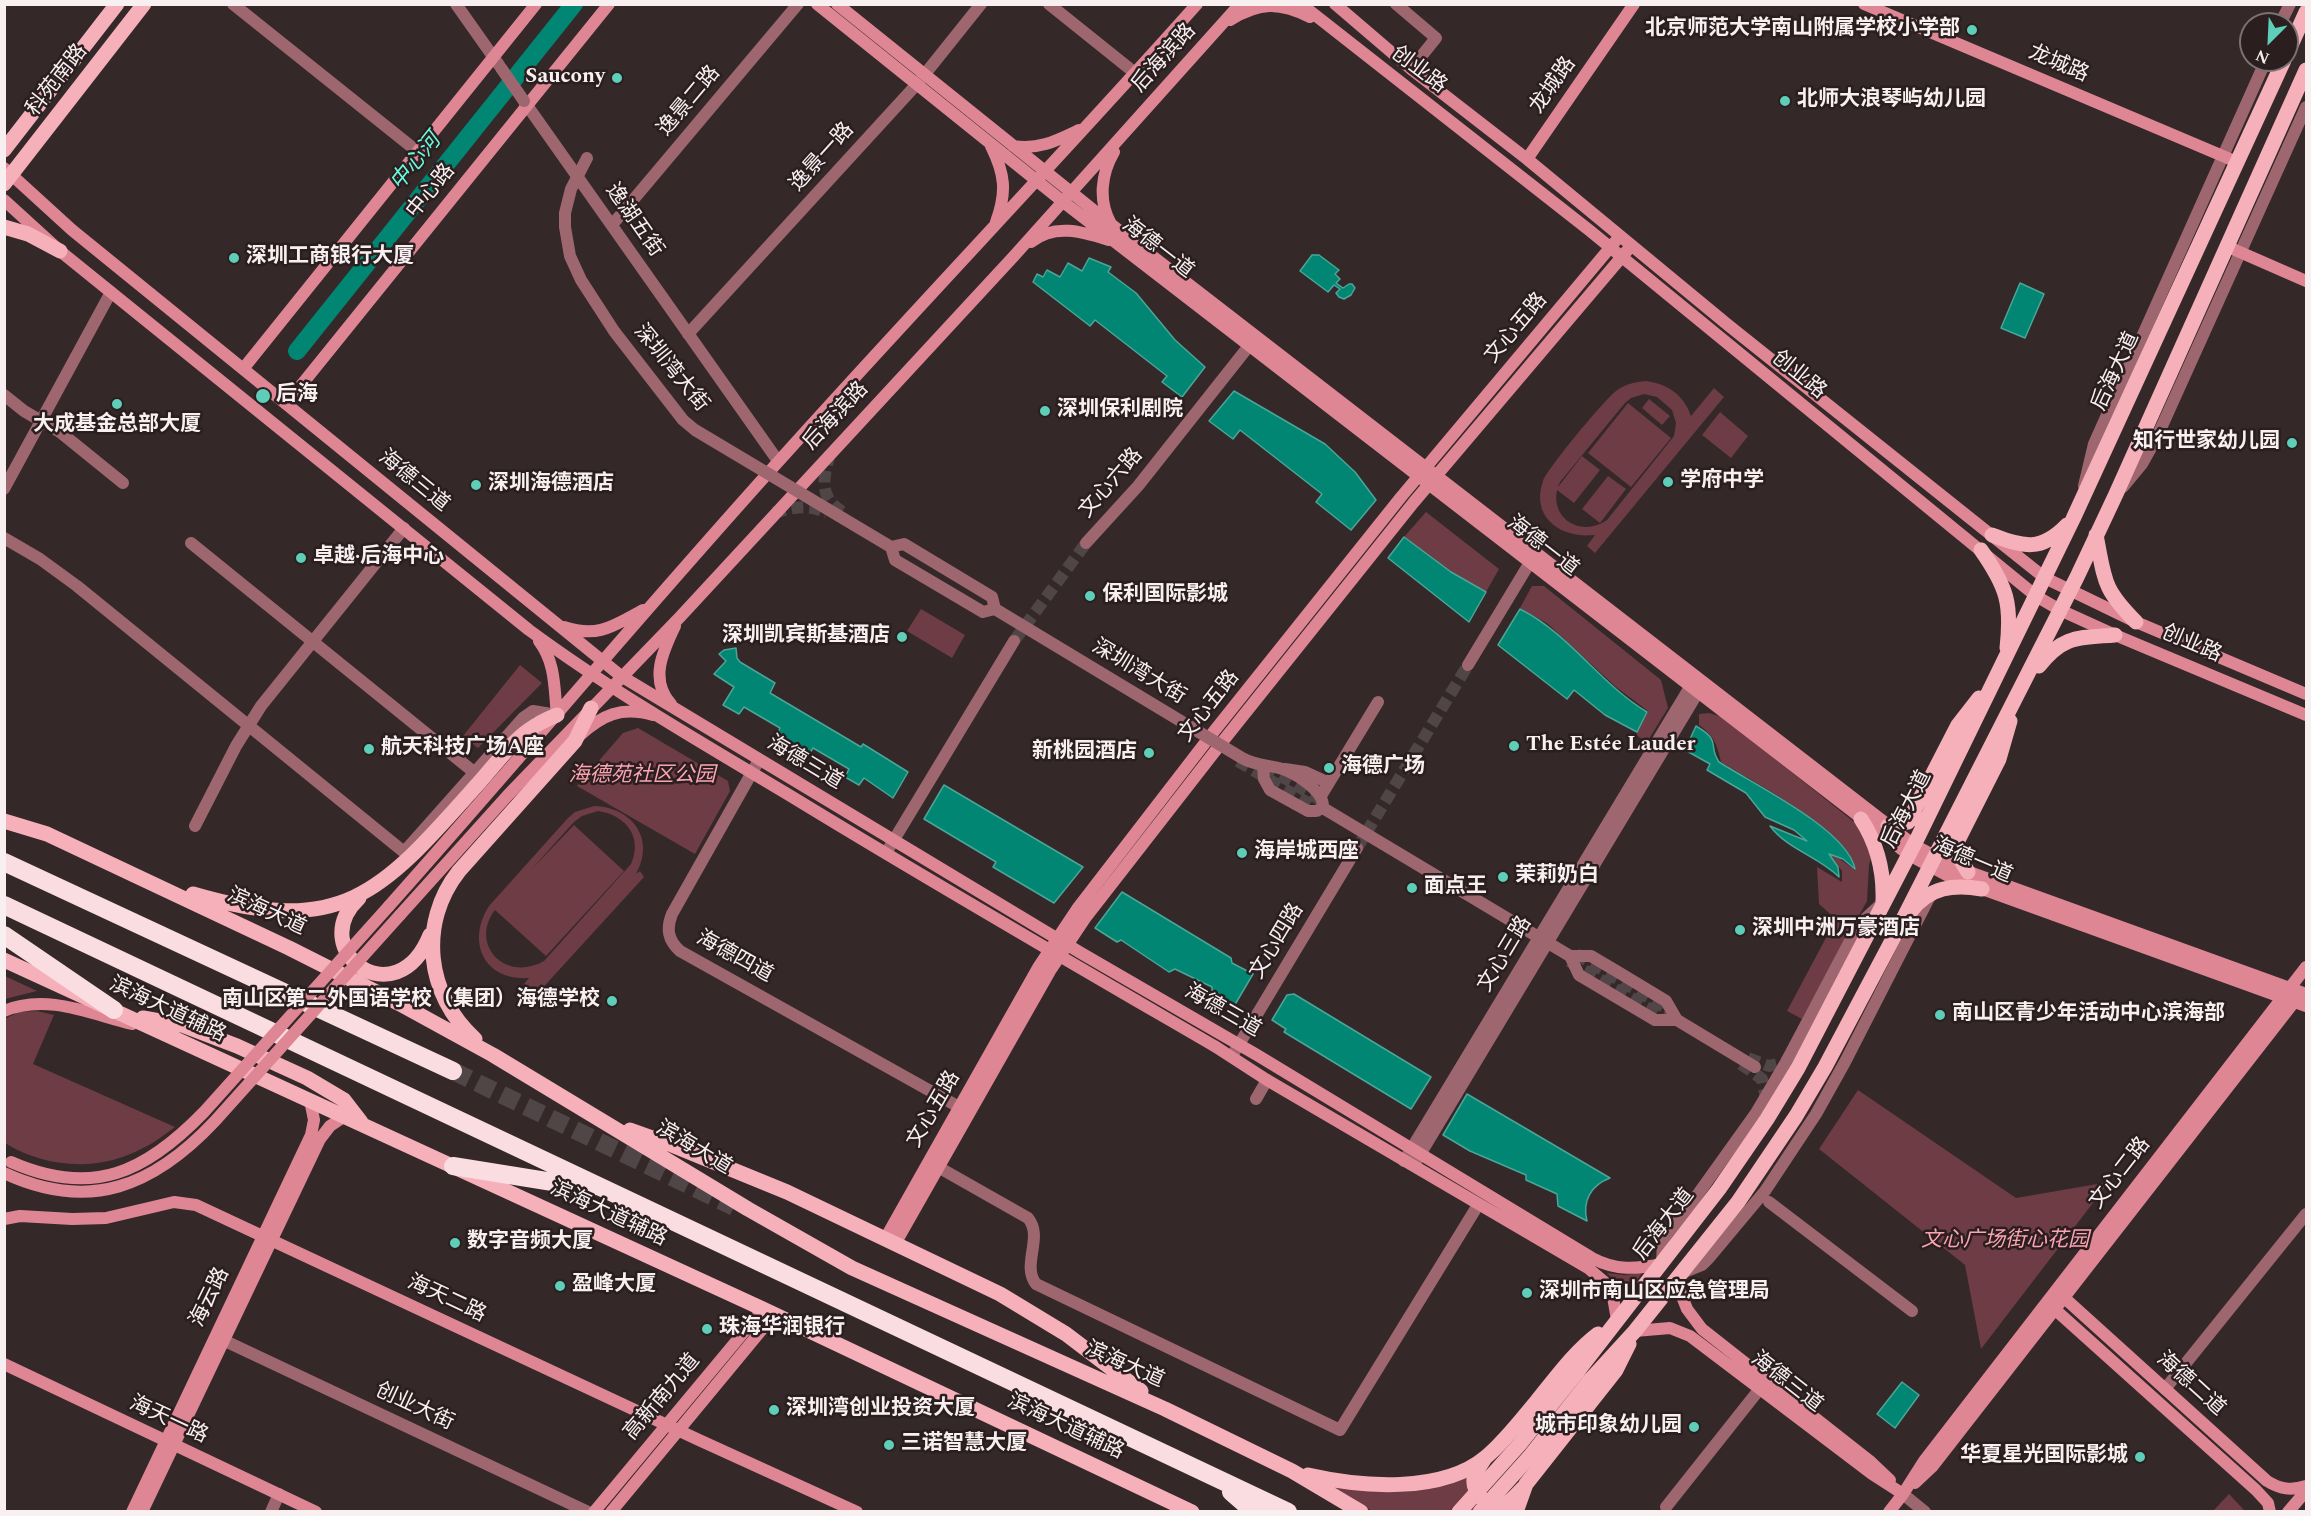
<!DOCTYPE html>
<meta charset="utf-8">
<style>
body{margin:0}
#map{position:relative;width:2311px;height:1516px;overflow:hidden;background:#342829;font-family:Spectral,serif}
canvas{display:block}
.frame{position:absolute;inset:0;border:6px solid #f8eff0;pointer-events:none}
.north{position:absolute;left:2239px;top:12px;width:60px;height:60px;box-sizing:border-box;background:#2a1e1f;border:2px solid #7c7273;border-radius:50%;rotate:204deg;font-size:16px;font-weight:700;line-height:24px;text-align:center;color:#f8eff0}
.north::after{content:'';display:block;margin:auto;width:21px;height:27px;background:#5eceb8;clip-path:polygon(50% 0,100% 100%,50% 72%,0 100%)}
</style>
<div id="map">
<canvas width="2311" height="1516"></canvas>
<div class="frame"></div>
<div class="north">N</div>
</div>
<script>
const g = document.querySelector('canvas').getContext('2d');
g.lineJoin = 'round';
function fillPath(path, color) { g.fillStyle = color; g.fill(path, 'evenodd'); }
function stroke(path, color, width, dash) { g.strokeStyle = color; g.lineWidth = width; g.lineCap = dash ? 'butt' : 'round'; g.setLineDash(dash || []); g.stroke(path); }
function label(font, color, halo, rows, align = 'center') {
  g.font = font + ' Spectral,"Noto Sans SC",serif'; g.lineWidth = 5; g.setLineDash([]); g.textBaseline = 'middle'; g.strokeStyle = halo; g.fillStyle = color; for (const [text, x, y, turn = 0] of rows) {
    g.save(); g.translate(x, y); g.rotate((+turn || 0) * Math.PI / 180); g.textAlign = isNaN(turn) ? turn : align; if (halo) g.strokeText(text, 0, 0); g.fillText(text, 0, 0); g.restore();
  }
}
const green = new Path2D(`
 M1646 381C1668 384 1684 395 1691 416L1714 388 1724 397 1595 553 1587 546 1595 535C1562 539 1530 518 1543 481 1547 469 1605 399 1616 391 1625 384 1635 382 1646 381ZM1644 394 1657 397 1672 410 1676 423 1674 436 1607 520C1583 537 1551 521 1557 490L1574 503 1600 470 1582 456 1558 487 1560 482 1625 403 1631 398Z
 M1649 399 1670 416 1662 425 1642 408Z
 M1628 403 1671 438 1631 487 1588 453Z
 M1720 412 1748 436 1731 458 1702 435Z
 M1608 476 1626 489 1600 523 1582 509Z
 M1426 512 1499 569 1486 592 1451 572 1404 537Z
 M1532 586H1544L1661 680 1668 708 1647 742 1636 735 1648 711 1616 687 1548 624 1520 608Z
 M921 609 965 635 952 658 907 631Z
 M520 665 542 683 478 748 463 736Z
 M1709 713 1722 717 1863 829 1874 847 1869 865 1867 901 1802 1019 1787 1011 1836 919 1819 904 1817 867 1842 882V871L1830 855 1840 859 1855 870C1855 835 1750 780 1721 762 1717 744 1714 736 1699 725V714Z
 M638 728 728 781 730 791 695 854 577 786 623 733Z
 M594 806C632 807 656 839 636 874L640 871 644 877 527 1005 514 996 529 978C484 981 466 942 489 906L568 818 575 812ZM598 811C626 815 643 837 631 864L544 961C505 983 469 944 495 910L546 956 624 871 574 825 530 871 574 822 582 816Z
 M5 976 37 991 5 999Z
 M37 1011 54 1015 33 1064 175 1127C165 1134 156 1142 145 1147 101 1172 47 1169 5 1143L4 1019 19 1012Z
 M1858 1090 2016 1198 2109 1182 1981 1349 1965 1265 1819 1149Z
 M1643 1272 1622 1299 1617 1283 1607 1273 1625 1275Z
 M1470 1475V1484L1514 1508 1513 1512 1372 1511 1322 1483C1377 1496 1417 1496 1470 1475Z
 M2229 1494 2245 1511H2213Z`);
const water = new Path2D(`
 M1312 255H1319L1339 270 1335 274 1340 279 1336 283 1343 288 1349 284H1352L1355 288 1351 295 1344 299 1339 297 1336 293 1340 289 1334 285 1328 292 1300 271Z
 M1089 258 1111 267 1108 272 1136 293 1175 340 1205 367 1182 397 1162 382 1167 376 1095 320 1090 326 1033 282 1037 274 1043 277 1047 270 1060 277 1068 263 1082 271Z
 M2020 283 2044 294 2025 338 2001 328Z
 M1234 391 1325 444 1355 472 1376 500 1351 530 1316 502 1322 494 1240 430 1233 439 1209 421Z
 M1404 537 1451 572 1486 592 1469 622 1388 558Z
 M1520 609C1570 634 1600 684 1647 712L1637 732 1605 715 1574 690 1567 699 1498 645Z
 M736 648 737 658 740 662 775 683 770 693 861 747 863 744 908 772 893 798 864 778 859 785 845 777 849 769 813 748 808 756 776 737 780 728 744 707 739 714 723 705 734 687 714 674 726 661 719 654 724 650Z
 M1696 726C1723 742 1707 745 1719 762 1753 784 1847 829 1855 869L1843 859 1829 854 1838 867 1839 877C1818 856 1788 850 1770 826L1807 841 1794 830 1765 817 1746 793 1707 770 1710 764 1685 750Z
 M944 785 1083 867 1054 903 993 867 996 862 924 819Z
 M1122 892 1231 958 1232 963 1253 974 1233 1008 1212 993V987L1175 969 1169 972 1121 940 1117 942 1095 928Z
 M1294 994 1431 1077 1411 1109 1284 1032 1286 1029 1272 1020 1287 995Z
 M1467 1094 1610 1178C1591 1185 1582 1201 1587 1221L1558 1206 1557 1194 1526 1180V1175L1470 1151 1443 1135Z
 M1902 1382 1919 1395 1895 1428 1877 1414Z`);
const river = new Path2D(`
 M297 351 574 4`);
const streetTunnel = new Path2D(`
 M830 453C823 479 818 497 844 513
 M774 513C792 507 810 504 827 513
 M1014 641 1086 543
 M1238 761 1323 812
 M1265 766 1322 801
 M1357 848 1468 665
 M1576 954 1674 1013
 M1569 961 1670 1021
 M1748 1058 1769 1066 1786 1062
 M1741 1064 1762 1079 1766 1098`);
const highwayTunnel = new Path2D(`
 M453 1071 734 1207`);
const street = new Path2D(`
 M233 4 418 152
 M456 4 499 65
 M1049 4 1135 73
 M1396 4 1436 38 1411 69
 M2280 24 2290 4
 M524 101 778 461
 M612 225 798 4
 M688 334 917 84 981 4
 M4 395 24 411 60 432 123 483
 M2084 486 2094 444 2266 60
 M2123 487 2142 464 2157 437 2306 107
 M4 489 111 292
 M4 538 40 559 77 586 404 852 523 718 533 711 557 715
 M191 543 475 773
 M1086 543 1138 486 1256 337
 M1468 665 1535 554
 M759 760 672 914C666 929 668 940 680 951L959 1107
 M1285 769 1305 772 1329 783
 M1321 796 1378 702
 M195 826 236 746 261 706 404 528
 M886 853 1014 641
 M1232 1056 1357 848
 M1256 1099 1267 1080
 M1404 1161 1696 677
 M931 1163 1028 1218C1044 1237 1021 1265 1036 1284L1340 1430 1478 1205
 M1415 1163 1703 684
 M1769 1202 1912 1311
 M1662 1264 1663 1240 1667 1234 1693 1201 1756 1113 1786 1062 1851 939 1864 920 1880 905
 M1682 1273 1702 1265 1709 1258 1765 1191 1816 1114 1845 1062 1929 898
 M223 1340 588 1512
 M2165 1389 2306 1214
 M1903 1494 1925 1512
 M1666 1507 1766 1381
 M271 1512 279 1494`);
const secondary = new Path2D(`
 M817 4 1062 201 1909 855 1952 878 2306 1006
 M837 4 1112 225 1914 845 1958 868 2306 994
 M1301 4 1589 230 2036 596 2060 610 2115 635 2306 715
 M1335 4 1411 69 1527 159 1728 325 2045 578 2136 622 2306 694
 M1864 4 2237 162
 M1230 20C1260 2 1279 2 1310 17
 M991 146C1005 174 1007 192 996 222
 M1013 146C1039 150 1056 141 1079 130
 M1527 159 1634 4
 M4 168 72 230 621 676 1081 953 1257 1055 1592 1258C1616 1271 1636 1269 1662 1264
 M4 200 60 251 529 630C613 692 704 744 794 798 933 883 1075 965 1216 1047L1267 1080 1588 1268 1608 1285 1613 1297 1617 1320
 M1111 224C1098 201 1101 174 1114 152
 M1031 242C1055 223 1083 232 1109 240
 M2226 246 2306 281
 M243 369 536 4
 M286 404 609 4
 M564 627C599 638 613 626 643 610
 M539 641C556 663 554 689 557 715
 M671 704C649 680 663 651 675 626
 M579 736C602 715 621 706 653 715
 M389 906C520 759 646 608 778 462 916 308 1059 159 1197 4
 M400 915 508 795 680 617 1014 256 1240 4
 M4 1011C46 993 91 1014 132 1024
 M4 1219 20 1216 72 1219 106 1218 174 1202 196 1205 699 1440 857 1512
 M885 1239 1039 966 1077 909 1215 730 1401 497 1619 237
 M895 1244 1050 971 1086 917 1223 741 1414 502 1631 246
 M1676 1281 1687 1309 1702 1329 1871 1462 1890 1480
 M2059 1293 2267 1481C2280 1489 2291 1491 2306 1486
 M2050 1305 2256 1490 2268 1503 2270 1512
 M1635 1331 1670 1328 1690 1336 1872 1474 1903 1494
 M4 1364 316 1512
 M1915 1483 1932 1467 2298 997
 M132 1512 311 1135 314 1120 310 1100
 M142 1512 320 1139 330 1126 345 1116
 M594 1512 763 1309
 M611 1512 774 1315
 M1889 1512 1903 1494 1924 1461 2306 967
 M2288 1512 2306 1491`);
const primary = new Path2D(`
 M2287 54 2306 12
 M4 150 117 4
 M4 184 144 4
 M4 227 28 234 60 251
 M1992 535C2024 547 2041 552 2067 525
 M2096 535C2105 580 2102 588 2136 622
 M1981 550C2007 587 2012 604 2007 648
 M2039 666C2063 635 2078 638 2115 635
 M1861 819C1878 845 1884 871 1883 901
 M4 821 47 834 289 948 400 1004 493 1055 748 1209 852 1268 1165 1409 1292 1471 1361 1512
 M1908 822 1958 725 1979 698
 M1888 826 1902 824 1916 817
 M1956 837 1957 854 1968 872
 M1955 846 1999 759 2010 721
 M193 894C343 938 381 893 476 786 491 770 511 742 529 730 537 724 547 719 557 715
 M359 898C304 950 396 1019 430 935
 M1911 911C1930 887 1953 884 1982 889
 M4 960 763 1309 1192 1512
 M143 1018 182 1025 237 1046 307 1078 344 1100 361 1122
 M475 1039C426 995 418 923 459 871L575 741 591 708
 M630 1130 672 1145 787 1192 1000 1294 1066 1334 1141 1391
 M1578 1371 1719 1189 1767 1119 1798 1068 1917 839 2073 519 2284 60
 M1591 1379 1635 1331 1738 1202 1796 1116 1825 1067 1896 933 2077 577 2116 494 2306 70
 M1485 1458C1481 1464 1476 1471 1474 1479 1472 1494 1490 1511 1505 1504 1512 1501 1517 1494 1523 1488
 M1308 1475C1361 1487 1442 1494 1486 1457 1505 1441 1520 1421 1536 1402 1555 1379 1574 1352 1598 1334
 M1516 1512 1526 1484 1616 1370 1629 1344`);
const highway = new Path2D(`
 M4 862 453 1071
 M4 905 1288 1512
 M4 935 114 1010
 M453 1166 590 1188
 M1231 1492 1254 1512`);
const streetBridge = new Path2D(`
 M501 68 524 101
 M587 158 571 189 565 213V227L570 256 581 280 614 331 683 420 695 430 891 547 904 544 992 597 995 609 1242 758C1254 765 1266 765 1279 768 1294 772 1325 791 1323 808L1570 956H1591L1618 972 1666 1001 1677 1020 1755 1067
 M891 547 895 560 983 612 995 609
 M1263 766 1264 779 1270 790 1308 811H1316L1323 808
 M1570 956 1579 975 1655 1020H1677`);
const secondaryBridge = new Path2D(`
 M11 1162C93 1198 146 1172 204 1112L389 906
 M4 1173C90 1213 154 1186 215 1121L400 915`);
const primaryBridge = new Path2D(`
 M1459 1512 1519 1445 1578 1371
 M1480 1512 1531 1455 1591 1379`);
const markers = [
 [1972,30,6,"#5eceb8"],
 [617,78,6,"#5eceb8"],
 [1785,101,6,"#5eceb8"],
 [234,258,6,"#5eceb8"],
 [263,396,8,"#5eceb8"],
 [117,404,6,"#5eceb8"],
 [1045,411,6,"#5eceb8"],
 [2292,443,6,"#5eceb8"],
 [1668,482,6,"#5eceb8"],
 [476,485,6,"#5eceb8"],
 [301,558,6,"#5eceb8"],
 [1090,596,6,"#5eceb8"],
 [902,637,6,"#5eceb8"],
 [1514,746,6,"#5eceb8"],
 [369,749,6,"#5eceb8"],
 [1149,753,6,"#5eceb8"],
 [1329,768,6,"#5eceb8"],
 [1242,853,6,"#5eceb8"],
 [1503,877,6,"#5eceb8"],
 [1412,888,6,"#5eceb8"],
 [1740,930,6,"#5eceb8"],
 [612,1001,6,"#5eceb8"],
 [1940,1015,6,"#5eceb8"],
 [455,1243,6,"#5eceb8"],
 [560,1286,6,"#5eceb8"],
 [1527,1293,6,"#5eceb8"],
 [707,1329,6,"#5eceb8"],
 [774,1410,6,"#5eceb8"],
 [1694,1427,6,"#5eceb8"],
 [889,1445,6,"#5eceb8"],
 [2140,1457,6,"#5eceb8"]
];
const poiNames = [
 ["北京师范大学南山附属学校小学部",1960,30,"right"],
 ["Saucony",605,78,"right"],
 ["北师大浪琴屿幼儿园",1797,101],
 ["深圳工商银行大厦",246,258],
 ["后海",276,396],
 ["深圳保利剧院",1057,411],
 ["大成基金总部大厦",117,426,"center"],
 ["知行世家幼儿园",2280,443,"right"],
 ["学府中学",1680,482],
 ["深圳海德酒店",488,485],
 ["卓越·后海中心",313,558],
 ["保利国际影城",1102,596],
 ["深圳凯宾斯基酒店",890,637,"right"],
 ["The Estée Lauder",1526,746],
 ["航天科技广场A座",381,749],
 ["新桃园酒店",1137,753,"right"],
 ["海德广场",1341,768],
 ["海岸城西座",1254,853],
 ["茉莉奶白",1515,877],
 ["面点王",1424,888],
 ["深圳中洲万豪酒店",1752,930],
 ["南山区第二外国语学校（集团）海德学校",600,1001,"right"],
 ["南山区青少年活动中心滨海部",1952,1015],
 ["数字音频大厦",467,1243],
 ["盈峰大厦",572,1286],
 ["深圳市南山区应急管理局",1539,1293],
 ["珠海华润银行",719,1329],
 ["深圳湾创业投资大厦",786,1410],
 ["城市印象幼儿园",1682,1427,"right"],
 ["三诺智慧大厦",901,1445],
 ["华夏星光国际影城",2128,1457,"right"]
];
const streetNames = [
 ["后海滨路",1165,59,-48],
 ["龙城路",2058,65,23],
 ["创业路",1418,71,37],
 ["科苑南路",58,81,-52],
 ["龙城路",1554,86,-55],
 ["逸景二路",690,102,-50],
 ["逸景一路",823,158,-48],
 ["中心路",432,192,-51],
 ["逸湖五街",633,221,55],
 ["海德一道",1157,249,38],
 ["文心五路",1517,329,-50],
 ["深圳湾大街",670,369,51],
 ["后海大道",2117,372,-65],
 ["创业路",1798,376,39],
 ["后海滨路",837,417,-47],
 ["海德三道",413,482,39],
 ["文心六路",1112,484,-49],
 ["海德一道",1542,547,38],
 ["创业路",2191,645,23],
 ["深圳湾大街",1138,673,31],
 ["文心五路",1210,707,-52],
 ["海德三道",804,764,31],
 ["后海大道",1908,810,-63],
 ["海德一道",1972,862,23],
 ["滨海大道",266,913,25],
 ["文心四路",1278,942,-59],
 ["文心三路",1506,955,-59],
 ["海德四道",734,958,29],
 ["滨海大道辅路",167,1011,25],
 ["海德三道",1222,1012,30],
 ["文心五路",935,1110,-60],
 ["滨海大道",693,1149,31],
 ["文心二路",2121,1174,-52],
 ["滨海大道辅路",608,1215,25],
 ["后海大道",1665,1225,-52],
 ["海云路",211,1298,-64],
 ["海天二路",446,1300,25],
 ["滨海大道",1124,1366,24],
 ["海德三道",1786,1383,38],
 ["海德二道",2190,1385,42],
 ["高新南九道",663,1398,-50],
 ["创业大街",414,1408,25],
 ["海天一路",168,1421,25],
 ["滨海大道辅路",1065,1428,25]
];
const parkNames = [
 ["海德苑社区公园",642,777],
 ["文心广场街心花园",2005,1242]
];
const waterNames = [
 ["中心河",417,163,-51]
];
fillPath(green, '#6d3c44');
fillPath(water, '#008673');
stroke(water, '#4aa698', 1.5);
stroke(river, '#008673', 18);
stroke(streetTunnel, '#514647', 12, [12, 6]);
stroke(highwayTunnel, '#514647', 18, [18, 9]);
stroke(street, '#9e666f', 12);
stroke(secondary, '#df8695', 12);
stroke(primary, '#f6b0ba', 15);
stroke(highway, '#f9dde0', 18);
stroke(streetBridge, '#9e666f', 12);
stroke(secondaryBridge, '#df8695', 12);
stroke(primaryBridge, '#f6b0ba', 15);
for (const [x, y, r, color] of markers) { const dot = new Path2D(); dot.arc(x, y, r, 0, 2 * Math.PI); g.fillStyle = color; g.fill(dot); stroke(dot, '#2a1e1f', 2); }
label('bold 21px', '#f8eff0', '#2a1e1f', poiNames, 'left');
label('21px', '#f8eff0', '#2a1e1f', streetNames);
label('italic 21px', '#fca4b1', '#2a1e1f', parkNames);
label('italic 22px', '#67f9dd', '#2a1e1f', waterNames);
</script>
